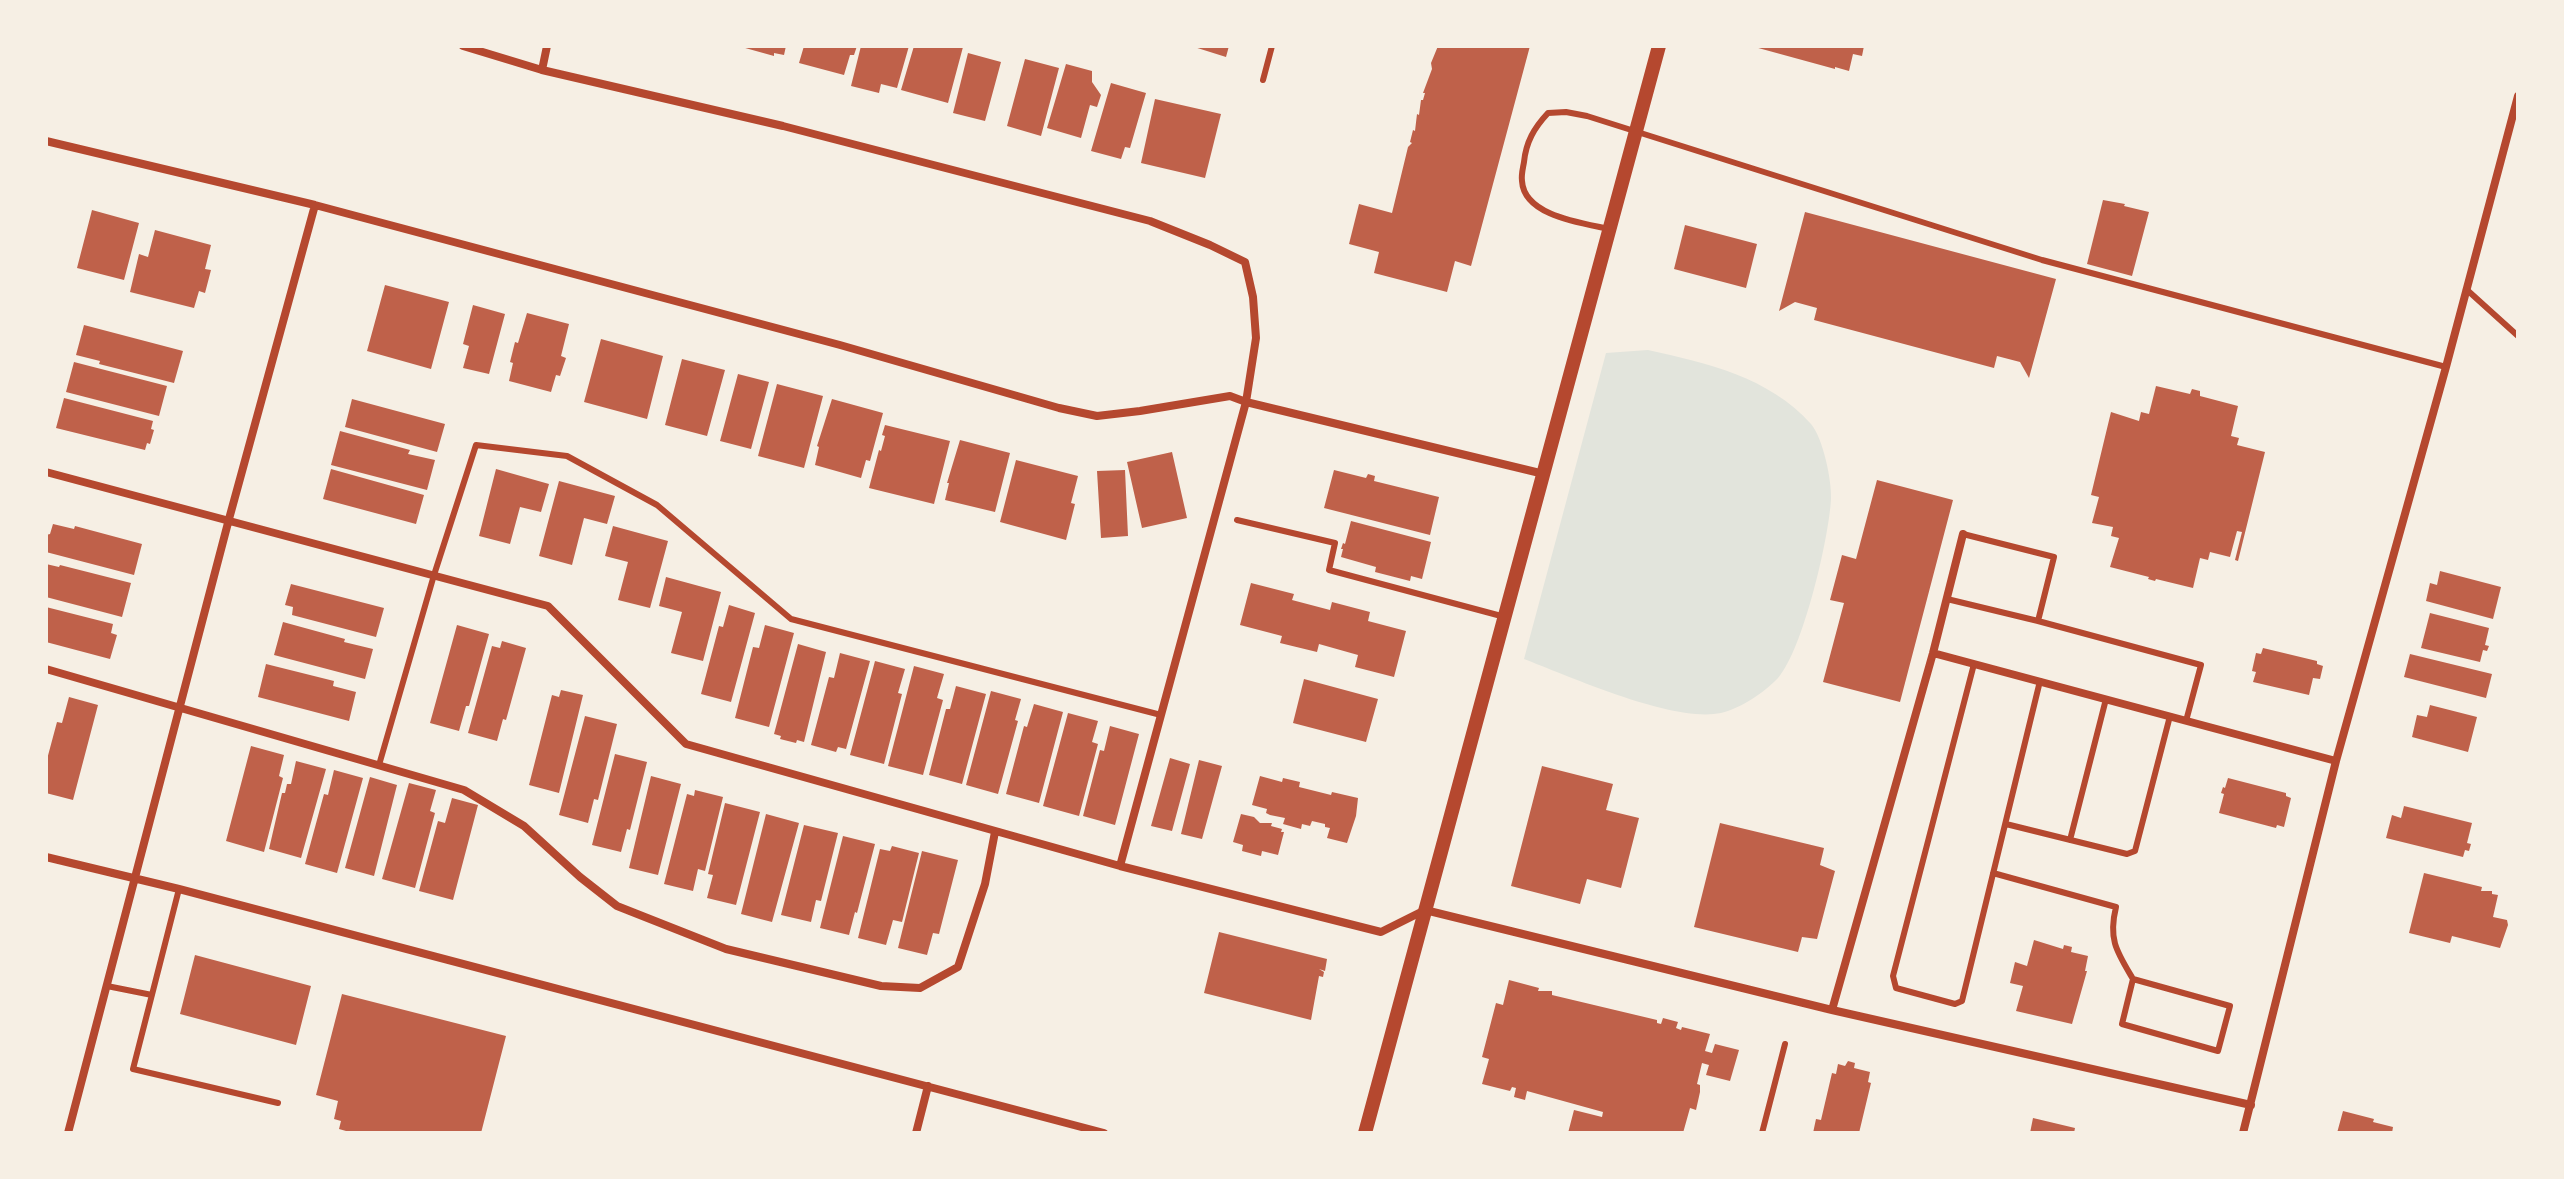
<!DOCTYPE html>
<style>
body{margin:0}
#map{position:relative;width:2564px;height:1179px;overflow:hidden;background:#f6efe4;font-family:"PT Sans",sans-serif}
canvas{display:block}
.frame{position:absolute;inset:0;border:48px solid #f6efe4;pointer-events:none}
</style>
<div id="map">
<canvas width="2564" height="1179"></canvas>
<div class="frame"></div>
</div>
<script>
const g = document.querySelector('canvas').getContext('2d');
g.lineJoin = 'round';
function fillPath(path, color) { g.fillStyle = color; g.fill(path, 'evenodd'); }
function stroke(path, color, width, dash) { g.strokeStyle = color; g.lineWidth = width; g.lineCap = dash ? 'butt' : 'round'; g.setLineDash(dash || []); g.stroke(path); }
const green = new Path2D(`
 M1648 350C1707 363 1769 377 1811 424 1823 438 1832 481 1831 499 1829 538 1803 650 1778 678 1764 693 1741 708 1721 713 1673 723 1571 677 1524 659L1606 353Z`);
const building = new Path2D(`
 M738 46H786L784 55 774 53V56Z
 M804 46H857L854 55H850L844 75 799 63Z
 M861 46H909L897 88 881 84 879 93 851 86Z
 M914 46 963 47 948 103 901 90Z
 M1191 46H1229L1226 57Z
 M1438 46H1530L1471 266 1455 261 1447 292 1374 273 1379 252 1349 244 1359 204 1392 213 1408 147 1412 143 1410 142 1413 130 1415 131 1417 114 1419 115 1421 100H1423L1425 93H1423L1432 69 1431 63Z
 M1751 46H1864L1862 56 1853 54 1849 71 1835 67V69Z
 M968 53 1001 62 985 121 953 113Z
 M1025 59 1059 68 1041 136 1007 126Z
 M1066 64 1092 71V82L1101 95 1097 107 1090 105 1081 138 1047 128Z
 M1111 83 1146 93 1130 148 1125 147 1121 159 1091 151Z
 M1155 99 1221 114 1205 178 1141 163Z
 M2103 200 2125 204 2124 206 2149 212 2132 276 2087 264Z
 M92 210 139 223 124 280 77 268Z
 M1805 212 2056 279 2029 378 2020 362 1997 356 1994 368 1814 320 1817 308 1795 302 1779 311Z
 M1685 225 1757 244 1746 288 1674 269Z
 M155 230 211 245 205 269 211 270 205 293 199 291 194 308 130 292 139 254 148 257Z
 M385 285 449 302 431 369 367 351Z
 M473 305 505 314 489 374 463 368 469 346 463 344Z
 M527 313 569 324 561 356 566 358 560 376 556 375 551 392 509 381 513 363 510 362 515 342 518 343Z
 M84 325 183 351 174 383 99 364 100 361 76 355Z
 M601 339 663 356 647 419 584 402Z
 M682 359 725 370 707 436 665 425Z
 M74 362 167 386 159 416 66 392Z
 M738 374 769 382 751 449 720 441Z
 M777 384 823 396 804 468 758 456Z
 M2156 386 2190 394 2192 389 2200 391V396L2238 406 2231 436 2239 438 2237 445 2265 452 2238 561 2235 560 2242 532 2237 531 2230 557 2210 552 2208 560 2200 558 2193 588 2156 579 2155 581 2148 579 2149 577 2110 567 2119 538 2111 536 2113 527 2092 523 2099 497 2091 495 2111 412 2139 421 2141 412 2149 414Z
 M64 398 153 421 151 429 154 430 150 444 147 443 145 450 56 428Z
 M352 399 445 424 437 452 345 427Z
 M832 399 883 413 870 461 866 460 861 478 815 465 819 447 817 446Z
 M885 425 950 441 934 504 869 488 879 450 881 451 885 436 882 435Z
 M340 431 410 450 408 454 435 460 427 490 331 465Z
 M960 440 1010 453 995 512 945 500 949 483H947Z
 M1172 452 1187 518 1142 528 1127 462Z
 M1016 460 1078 476 1071 503 1075 504 1066 540 1000 522Z
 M331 469 424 495 416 524 323 499Z
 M496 469 549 484 541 512 520 507 510 544 479 536Z
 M1125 470 1128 536 1101 538 1097 471Z
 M1334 470 1366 478 1368 474 1375 476 1374 481 1439 497 1430 535 1324 508Z
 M1877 480 1953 500 1900 702 1823 682 1844 603 1830 600 1842 555 1856 559Z
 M559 481 615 496 607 524 584 518 572 565 539 556Z
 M1351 521 1431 542 1422 579 1411 576 1410 581 1375 572 1376 567 1341 557 1343 549H1341L1343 543 1345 544Z
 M53 524 74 529 75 526 142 544 134 575 46 552V535L50 534Z
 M613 526 668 541 650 608 618 600 628 562 605 556Z
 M46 564 59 567 60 565 131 583 122 617 46 597Z
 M2440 571 2501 587 2493 619 2426 601 2430 583 2437 585Z
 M666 577 721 592 703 661 671 653 682 612 659 606Z
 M1251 583 1294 594 1292 600 1330 610 1332 602 1370 612 1368 621 1406 631 1394 677 1355 667 1358 655 1319 644 1317 652 1280 643 1282 636 1240 625Z
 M291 584 384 608 376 637 292 615 293 607 285 605Z
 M729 605 755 613 731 702 701 694 719 626 723 627Z
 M46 607 113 624 111 633 117 635 110 659 46 642Z
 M2430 613 2489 628 2485 645 2489 646 2487 651 2483 650 2480 662 2421 648Z
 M283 622 345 639 344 642 373 649 365 679 274 655Z
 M457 625 489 634 469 706H466L459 731 430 723Z
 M765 625 794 633 769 727 735 718 753 647 759 648Z
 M502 641 526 648 506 720 503 719 497 741 468 733 492 646 500 648Z
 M798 644 826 652 804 742 797 740 796 743 780 739 781 736 774 734Z
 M2263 648 2317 661V664L2323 666 2320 679 2313 678 2309 695 2253 682 2256 672 2252 671 2256 653 2261 654Z
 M840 653 870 661 846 749 838 747 836 752 811 745 829 677 834 678Z
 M2410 654 2492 674 2486 698 2404 677Z
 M875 661 905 669 898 693 902 694 884 764 850 755Z
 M266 664 334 681 333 686 356 692 349 721 258 697Z
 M914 666 944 674 937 698 943 700 923 775 888 766Z
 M1304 679 1378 699 1366 742 1293 723Z
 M956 686 986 694 962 784 929 775 946 709H950Z
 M561 690 583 695 559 793 529 785 552 695 559 697Z
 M991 691 1021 699 1015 720 1018 721 998 794 966 785Z
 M69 697 98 705 73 800 46 793V763L57 722 62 723Z
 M1034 704 1063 712 1039 803 1006 794 1024 726 1027 727Z
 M2430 705 2477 717 2468 752 2412 737 2417 715 2427 717Z
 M1068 713 1098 721 1092 742 1098 744 1079 816 1043 806Z
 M585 716 617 724 598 800 594 799 588 823 559 815Z
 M1110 726 1139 734 1115 825 1083 816 1100 750 1104 751Z
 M251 746 284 755 279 776 283 778 264 852 226 841Z
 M615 754 647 762 630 830 627 829 621 852 592 845Z
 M1170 758 1190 764 1172 831 1151 826Z
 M1199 760 1222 766 1202 839 1181 834Z
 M296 761 326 769 301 858 269 849 282 793H285L287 784H291Z
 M1542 766 1613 784 1606 810 1639 818 1621 888 1587 879 1580 904 1511 886Z
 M334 770 363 778 337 873 305 864 324 794 328 795Z
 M651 776 681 784 658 875 629 868Z
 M1260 776 1282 782 1283 778 1300 782 1299 787 1331 795 1332 792 1358 798 1356 816 1347 843 1327 838 1330 828 1325 827V824L1312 821 1310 826 1302 824 1301 829 1283 824 1285 818 1270 815 1266 813 1267 809 1252 805Z
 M370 777 397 785 374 876 345 868Z
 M2228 778 2286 793V796L2291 798 2284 827 2277 825 2276 828 2219 813 2224 794 2221 793 2223 787 2225 788Z
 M409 783 436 790 430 811 435 813 415 888 382 879Z
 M695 790 723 797 705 871 698 869 693 891 664 884 687 794 694 796Z
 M452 798 478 805 453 900 419 891 438 821 445 823Z
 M725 803 760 812 736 905 707 898 713 875 708 874Z
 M2404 806 2472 823 2467 843 2471 844 2469 851 2465 850 2463 857 2386 838 2392 815 2401 818Z
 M766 814 799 823 772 922 741 914Z
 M1241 814 1254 817 1260 823H1272L1271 826 1282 829 1281 832H1284L1278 855 1262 851 1261 856 1242 851 1243 845 1233 842Z
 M1720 823 1824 848 1820 865 1835 871 1817 939 1802 937 1798 952 1694 927Z
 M804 825 838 833 821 901 816 900 811 922 781 915Z
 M843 836 875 844 857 913 855 912 849 935 820 928Z
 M892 846 919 853 902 922 893 920 886 945 858 938 880 849 890 851Z
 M922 851 958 860 939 934 933 933 927 955 898 948Z
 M2424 873 2482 887 2481 891H2492V894L2498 895 2493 917 2507 920 2508 925 2500 948 2452 936 2450 943 2409 933Z
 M1219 932 1327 959 1325 971 1319 969 1324 972 1323 977 1319 976 1311 1020 1204 993Z
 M2034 940 2063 949 2064 945 2072 947 2071 952 2088 956 2085 971H2087L2072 1024 2016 1011 2023 986 2010 983 2015 962 2027 966Z
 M195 955 311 986 296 1045 180 1014Z
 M1509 980 1539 988 1538 991H1552V995L1657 1020V1023L1661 1024 1663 1018 1678 1022 1676 1028 1681 1030 1682 1027 1710 1034 1705 1051 1712 1053 1715 1044 1739 1050 1730 1081 1706 1075 1709 1065 1702 1063 1697 1084 1700 1085V1092L1696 1110 1690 1108 1683 1133H1568L1574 1110 1602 1117 1603 1112 1527 1091 1525 1100 1514 1097 1516 1088 1512 1087 1510 1091 1482 1084 1489 1059 1482 1057 1496 1003 1503 1005Z
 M342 994 506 1036 481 1133H353L339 1129 341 1121 334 1119 338 1101 316 1095Z
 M1848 1061 1855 1063 1854 1068 1870 1072 1868 1082 1871 1083 1859 1133H1813L1816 1119 1821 1120 1832 1073 1836 1074 1838 1064 1845 1066Z
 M2343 1111 2374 1119 2373 1122 2393 1127 2392 1133H2337Z
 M2033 1118 2075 1128 2074 1133H2030Z`);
const service = new Path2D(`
 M1263 80 1272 46
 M1609 229C1582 223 1524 216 1522 181 1521 175 1523 168 1524 162 1526 142 1534 128 1548 113L1566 112 1587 116 2042 260 2446 367
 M2466 289 2518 336
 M1237 520 1335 543 1329 570 1505 617
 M1963 534 2054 557 2038 621
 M1947 599 2038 621 2201 665 2186 721
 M1974 664 1893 976 1896 988 1955 1004 1962 1001 2040 681
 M379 765 434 575 476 445 567 456 657 505 791 619 1161 715
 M2006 824 2127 854 2135 851 2170 716
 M2070 840 2106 699
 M1993 873 2116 907C2108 940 2117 952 2133 979L2230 1006 2218 1051 2122 1024 2133 979
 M179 889 133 1069 278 1103
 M107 986 152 995
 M1762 1133 1785 1044`);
const minor = new Path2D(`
 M463 46 542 70 783 126 1150 221 1210 245 1245 262 1253 297 1256 338 1246 402 1120 866
 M542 70 547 46
 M46 141 315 205 840 345 1059 408 1097 416 1140 411 1230 396 1246 402 1544 474
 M46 472 548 606 686 744 1120 866 1381 932 1425 910 1832 1010 2251 1105
 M1933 653 2336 761
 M46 669 464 790 524 826 580 877 617 906 726 949 881 986 920 988 958 967 985 884 995 832
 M46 857 179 889 1104 1133
 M1832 1010 1933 653 1963 534
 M68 1133 229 519 315 205
 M916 1133 928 1086
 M2243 1133 2336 761 2446 367 2518 96`);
const tertiary = new Path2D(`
 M1365 1133 1659 46`);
fillPath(green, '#e2e4dc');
fillPath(building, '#bf614a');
stroke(service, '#b5482f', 6);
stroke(minor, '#b5482f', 8);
stroke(tertiary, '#b5482f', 14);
</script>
